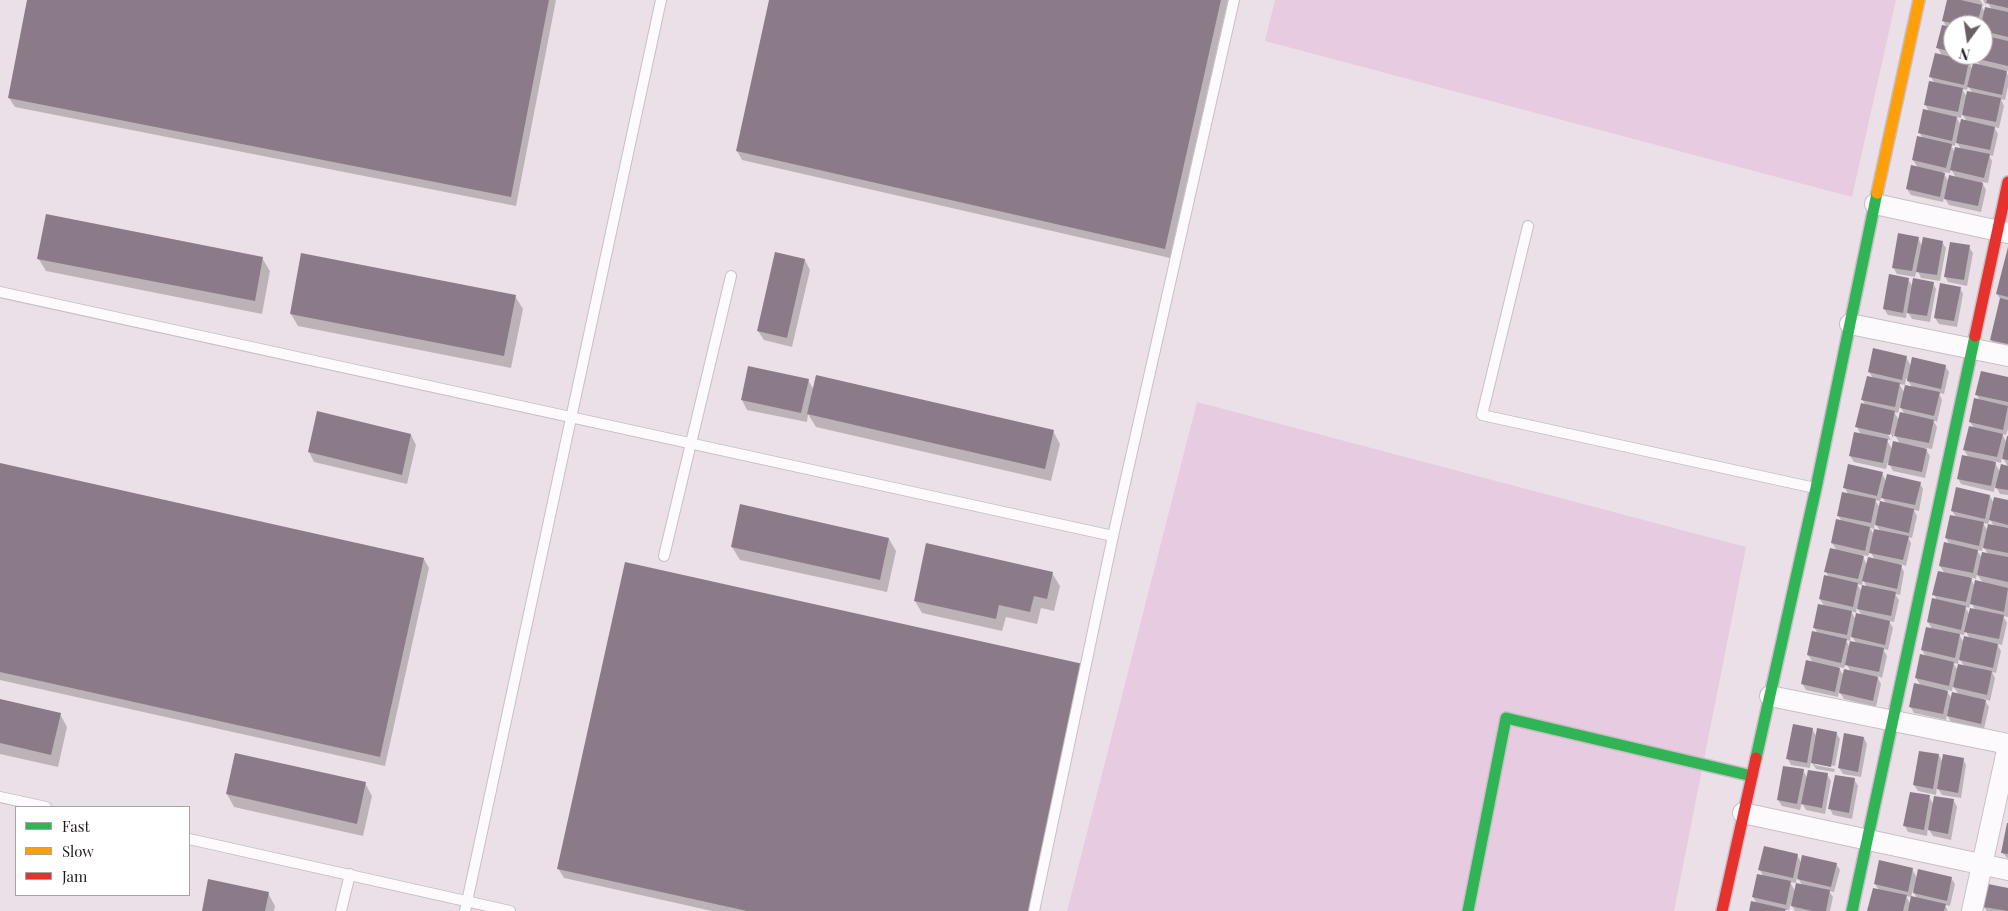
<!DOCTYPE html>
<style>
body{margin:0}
#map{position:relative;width:2008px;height:911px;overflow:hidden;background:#ebe0e8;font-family:"Playfair Display",serif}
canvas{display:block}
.legend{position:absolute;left:15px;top:806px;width:175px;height:90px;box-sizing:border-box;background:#fff;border:1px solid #a6a3a5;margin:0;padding:6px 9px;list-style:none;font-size:15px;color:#211a1f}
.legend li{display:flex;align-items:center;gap:10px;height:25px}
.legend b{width:25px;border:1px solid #a6a3a5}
.north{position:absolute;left:1943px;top:15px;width:50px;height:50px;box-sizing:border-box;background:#fff;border:1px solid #a6a3a5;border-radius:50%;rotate:194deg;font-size:14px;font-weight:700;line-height:20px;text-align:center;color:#211a1f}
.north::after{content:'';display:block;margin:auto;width:18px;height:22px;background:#685f65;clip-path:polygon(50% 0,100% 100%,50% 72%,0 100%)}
</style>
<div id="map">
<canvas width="2008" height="911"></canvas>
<ul class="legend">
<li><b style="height:6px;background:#30b455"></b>Fast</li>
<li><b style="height:6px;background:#ff9f0a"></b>Slow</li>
<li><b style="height:6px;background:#e5322d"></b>Jam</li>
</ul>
<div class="north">N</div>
</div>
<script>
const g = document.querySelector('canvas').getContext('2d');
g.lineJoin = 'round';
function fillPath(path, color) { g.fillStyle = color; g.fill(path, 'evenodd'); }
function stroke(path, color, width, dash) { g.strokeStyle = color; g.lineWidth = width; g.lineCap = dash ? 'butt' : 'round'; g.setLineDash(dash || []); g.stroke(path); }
const green = new Path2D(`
 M1275 0H1896L1852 197 1265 41Z
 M1197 402 1746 547 1674 911H1067Z`);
const shadow = new Path2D(`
 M28 0H556L516 206 15 107 9 98Z
 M770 0H1228L1170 258 742 160 737 151Z
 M1948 0H1980L1984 6 1981 5 1985 13 1992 10 1987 1 1986 5 1983 0H2008V71L2005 70 2008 75V86L2005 100 2001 99 2004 106 1999 128 1994 127 1998 134 1993 156 1989 155 1992 161 1988 183 1982 182 1986 190 1981 212 1949 205 1944 197 1943 202 1911 195 1907 189 1918 168 1913 160 1923 139 1919 132 1929 112 1925 104 1934 83 1931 77 1942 56 1938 48 1947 27 1943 21ZM1953 25H1983L1985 37 1983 36V55H1953ZM1975 57 1980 66 1973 70 1967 60 1974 61ZM1968 85 1972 93 1967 97 1962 89 1967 90ZM1962 113 1967 122 1961 125 1956 117 1961 118ZM1956 141 1961 149 1955 153 1951 145 1955 146ZM1951 169 1956 178 1949 182 1943 172 1950 173Z
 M1918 238 1922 246 1942 242 1946 248 1940 281 1921 278 1917 269 1915 277 1897 274 1893 267Z
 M1969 247 1973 253 1967 286 1948 282 1945 276Z
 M2008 251V352L1997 349 1991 340 2001 300 1997 294Z
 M38 258H262L270 271 262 314 46 271Z
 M805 260 810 270 792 347 764 340 758 331Z
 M1908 279 1913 287 1933 283 1936 289 1930 322 1912 319 1907 311 1906 318 1888 315 1884 309Z
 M1960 288 1963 294 1957 327 1939 324 1935 318Z
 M515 296 523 309 511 368 298 326 291 314Z
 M1906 357 1911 366H1945L1949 372 1944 394 1939 393 1942 400 1937 422 1933 420 1937 427 1932 449 1925 448 1930 456 1925 478 1893 471 1888 462 1886 469 1854 462 1850 456 1861 435 1857 427 1866 406 1862 399 1873 378 1869 372ZM1906 378 1912 387 1905 393 1899 384 1905 385ZM1900 406 1905 415 1899 420 1894 412 1898 413ZM1888 429 1893 438 1894 433 1900 444 1892 449 1886 439 1891 440 1885 430Z
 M2008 378V429L2006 435 2002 434 2007 443 2008 438V467L2002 456 2001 463 1994 461 2000 472 2008 467V495L2000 494 1995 485 1994 492 1961 484 1958 478 1969 458 1964 450 1974 428 1970 422 1980 401 1977 395Z
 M808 380 814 390 1053 431 1060 444 1051 481 816 427 808 414 807 422 747 410 742 400Z
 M318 413 411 435 416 445 407 484 314 462 309 452Z
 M0 464 424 559 429 568 385 766 0 680Z
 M1882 473 1886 481 1920 483 1923 489 1919 511 1914 510 1917 516 1912 538 1908 537 1911 543 1906 566 1900 564 1904 572 1900 595 1895 594 1899 600 1894 622 1889 621 1893 628 1888 650 1883 649 1887 656 1882 678 1877 676 1881 684 1876 707 1844 699 1839 691 1838 697 1806 690 1802 683 1813 663 1808 655 1818 634 1814 627 1824 606 1820 599 1829 578 1826 572 1837 551 1832 543 1842 522 1838 515 1848 494 1845 488ZM1882 496 1886 504 1880 508 1875 500 1880 501ZM1875 523 1880 531 1874 535 1870 528 1874 529ZM1870 551 1875 560 1867 565 1862 555 1868 556ZM1863 580 1867 587 1862 592 1857 584 1862 585ZM1857 607 1862 616 1856 620 1851 611 1856 613ZM1851 635 1856 643 1850 648 1846 640 1850 641ZM1846 663 1851 672 1844 676 1838 667 1844 668Z
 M1990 496 1994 504 2008 501V617L2003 616 2007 623 2002 645 1997 644 2001 651 1996 673 1992 672 1995 678 1990 701 1984 699 1989 707 1984 729 1951 722 1947 715 1946 720 1914 713 1910 706 1921 686 1916 678 1926 657 1922 650 1927 628 1932 629 1928 622 1937 601 1934 594 1945 574 1940 566 1950 545 1946 538 1956 517 1952 511ZM1990 519 1994 527 1988 531 1983 523 1988 524ZM1983 546 1988 554 1982 558 1977 550 1982 551ZM1977 574 1983 583 1975 587 1970 577 1976 579ZM1971 602 1975 610 1970 615 1965 607 1969 608ZM1965 630 1970 639 1964 643 1959 634 1964 635ZM1959 658 1964 666 1958 670 1953 663 1958 664ZM1953 686 1959 695 1952 699 1946 690 1952 691Z
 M889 539 896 551 887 592 740 560 732 547Z
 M1052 573 1060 586 1054 611 1041 608 1037 624 1006 617 1002 631 922 613 915 601Z
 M1082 665 1035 911H712L564 878 558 868Z
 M0 701 60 714 67 727 58 767 0 754Z
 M1812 729 1817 737 1836 733 1840 739 1835 766 1815 762V765L1835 769 1834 772 1816 769 1811 761 1810 768 1791 765 1788 759Z
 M1864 738 1867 744 1861 777 1843 774 1839 768Z
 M236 754 365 783 372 796 363 836 234 807 227 794Z
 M1939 755 1943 763 1963 759 1966 765 1961 798 1942 795 1937 787 1936 795 1918 791 1914 785Z
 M1803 770 1807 778 1827 774 1831 781 1825 814 1806 810 1802 803 1800 810 1782 806 1778 800Z
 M1854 779 1858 786 1852 819 1833 815 1830 809Z
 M1929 797 1934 805 1954 801 1957 807 1951 840 1933 836 1928 828 1927 836 1908 832 1905 826Z
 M2008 824V859L2003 853Z
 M1797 855 1802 864H1836L1840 870 1834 892 1829 891 1833 897 1830 911H1795L1791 904 1789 910 1750 911 1757 904 1753 897 1763 876 1760 870ZM1797 876 1802 885 1795 891 1790 882 1796 883Z
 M1912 869 1917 878H1951L1955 884 1950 906 1945 905 1948 911H1869L1879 890 1875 884ZM1913 890 1917 899 1911 905 1906 896 1911 897Z
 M2008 889V911H1987L1984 907Z
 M268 893 275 906 274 911H203Z`);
const building = new Path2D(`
 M27 0H549L511 197 8 98Z
 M769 0H1221L1165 249 736 151Z
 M1947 0H1961L1982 5 1977 25H1961L1942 21Z
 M1987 0H2008V8L1986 3Z
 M1985 7 2008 12V37L1983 31V25H1981Z
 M1942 25 1953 27V52L1936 48Z
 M1983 35 2008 41V66L1974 58 1975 55H1983Z
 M1935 53 1969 61 1964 85 1929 77Z
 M1973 63 2007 71 2002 95 1967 87Z
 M1929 81 1963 88 1958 112 1924 105Z
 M1967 91 2001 98 1996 122 1962 115Z
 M1923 109 1957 117 1952 141 1918 133Z
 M1961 119 1995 127 1990 150 1956 143Z
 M1917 136 1952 144 1946 168 1912 160Z
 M1955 147 1990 154 1984 178 1950 170Z
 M1911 165 1945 173 1940 197 1906 189Z
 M1949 175 1983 183 1978 206 1944 199Z
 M46 214 263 257 255 301 37 259Z
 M1898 233 1919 237 1912 271 1892 268Z
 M1923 237 1943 241 1937 275 1916 272Z
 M1950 242 1970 245 1964 280 1944 277Z
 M2008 247V297L1996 294Z
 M775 252 805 259 787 338 757 331Z
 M301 253 516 295 504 356 290 314Z
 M1889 274 1909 278 1903 313 1883 309Z
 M1913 278 1934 282 1927 316 1907 313Z
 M1940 283 1961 287 1954 321 1934 318Z
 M2000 298 2008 300V344L1990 340Z
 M1873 348 1907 356 1902 380 1868 372Z
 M1912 357 1946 365 1941 389 1907 381Z
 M748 366 809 379 801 413 741 400Z
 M1981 371 2008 377V402L1975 395Z
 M816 375 1054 430 1045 469 807 414Z
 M1867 376 1900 383 1895 407 1861 400Z
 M1905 385 1940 392 1934 416 1900 408Z
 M1974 398 2008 406 2003 430 1969 422Z
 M1861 403 1895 411 1890 435 1855 427Z
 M317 411 411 434 402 475 308 452Z
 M1900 412 1934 420 1929 443 1894 436Z
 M1969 426 2003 434 1997 457 1963 450Z
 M1854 432 1888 439 1883 463 1849 456Z
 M2007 436H2008V460L2002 459Z
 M1893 441 1927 449 1922 472 1888 465Z
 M1962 455 1996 462 1991 486 1957 479Z
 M0 463 424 558 380 757 0 672Z
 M1848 464 1883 472 1877 496 1843 488Z
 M2001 464 2008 466V490L1995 488Z
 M1887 474 1921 482 1915 505 1881 498Z
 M1956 487 1990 495 1985 519 1951 511Z
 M1842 492 1876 499 1871 523 1837 516Z
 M1994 497 2008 500V525L1989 520Z
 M1880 501 1914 509 1909 533 1875 525Z
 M740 504 889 538 880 580 731 547Z
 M1950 515 1984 522 1979 546 1945 538Z
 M1836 519 1870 527 1865 551 1831 543Z
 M1988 524 2008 528V553L1983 548Z
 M1874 529 1909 536 1903 560 1869 553Z
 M1944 542 1978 550 1973 573 1939 566Z
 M926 543 1053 572 1047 599 1034 596 1030 612 999 605 996 619 914 601Z
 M1830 548 1864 556 1858 579 1824 572Z
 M1982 552 2008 557V582L1977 575Z
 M1868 557 1902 565 1897 589 1862 581Z
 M625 562 1083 664 1028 911H747L557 869Z
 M1938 571 1972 578 1966 602 1932 595Z
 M1824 575 1858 583 1853 607 1819 599Z
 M1975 580 2008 588 2004 612 1970 604Z
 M1862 585 1896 592 1891 616 1857 609Z
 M1932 598 1966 606 1961 630 1927 622Z
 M1818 604 1852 611 1847 635 1813 628Z
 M1970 608 2004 615 1999 639 1964 632Z
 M1856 613 1890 621 1885 645 1851 637Z
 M1926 627 1960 634 1955 658 1921 650Z
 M1812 631 1847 639 1841 663 1807 655Z
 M1964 636 1998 644 1993 668 1959 660Z
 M1850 641 1884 648 1879 672 1845 665Z
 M1920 654 1954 662 1949 686 1915 678Z
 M1806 660 1840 668 1835 692 1801 684Z
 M1958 664 1992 671 1987 695 1953 687Z
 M1844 669 1878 677 1873 701 1839 693Z
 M1914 683 1948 691 1943 714 1909 707Z
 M1952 692 1986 700 1981 724 1947 716Z
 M0 699 61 713 51 755 0 743Z
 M1793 724 1813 728 1807 763 1786 759Z
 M1817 728 1837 732 1831 767 1811 763Z
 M1844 733 1864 737 1858 772 1838 768Z
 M1919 751 1939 754 1933 789 1913 785Z
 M235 753 366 782 357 824 226 794Z
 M1943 754 1964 758 1958 793 1937 789Z
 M1783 766 1804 769 1797 804 1777 800Z
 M1808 770 1828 773 1822 808 1801 804Z
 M1835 775 1855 778 1849 813 1828 809Z
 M1910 792 1930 795 1924 830 1903 826Z
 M1934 796 1954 799 1948 834 1928 830Z
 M2007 823H2008V854L2001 853Z
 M1764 846 1798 854 1793 878 1758 870Z
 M1802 855 1837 863 1831 887 1797 879Z
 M1879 860 1913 868 1908 892 1874 884Z
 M1918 869 1952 877 1947 901 1913 893Z
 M1757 874 1791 881 1786 905 1752 897Z
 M208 879 269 892 265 911H202Z
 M1796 883 1830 890 1826 911H1812L1791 906Z
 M1988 884 2008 888V911L1983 907Z
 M1873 888 1907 895 1903 911H1867Z
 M1911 896 1946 904 1944 911H1908Z
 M1751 901 1786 909 1785 911H1749Z`);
const lane = new Path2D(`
 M1528 226 1482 415 1815 488
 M0 292 1113 536
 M664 556 731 276
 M0 797 46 807
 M189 839 510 911
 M341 911 350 874
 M465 911 661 0
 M1034 911 1113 536 1234 0`);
const street = new Path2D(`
 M1875 204 2008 233
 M1850 324 2008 356
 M1770 696 2008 744
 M1743 813 2008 870
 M1972 911 2008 746`);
const fast = new Path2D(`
 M1756 758 1816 488 1877 193
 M1468 911 1506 718 1752 776
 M1852 911 1975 336`);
const slow = new Path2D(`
 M1877 193 1919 0`);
const jam = new Path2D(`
 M1975 336 2008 182
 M1722 911 1756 758`);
fillPath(green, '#e7cbe0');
fillPath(shadow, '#0003');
fillPath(building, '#8b7b88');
stroke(lane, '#c8bfc6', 12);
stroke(street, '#c8bfc6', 22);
stroke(fast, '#c8bfc6', 14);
stroke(slow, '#c8bfc6', 14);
stroke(jam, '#c8bfc6', 14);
stroke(lane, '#fcfafc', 10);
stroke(street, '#fcfafc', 20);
stroke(fast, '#30b455', 11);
stroke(slow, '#ff9f0a', 11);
stroke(jam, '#e5322d', 11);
</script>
